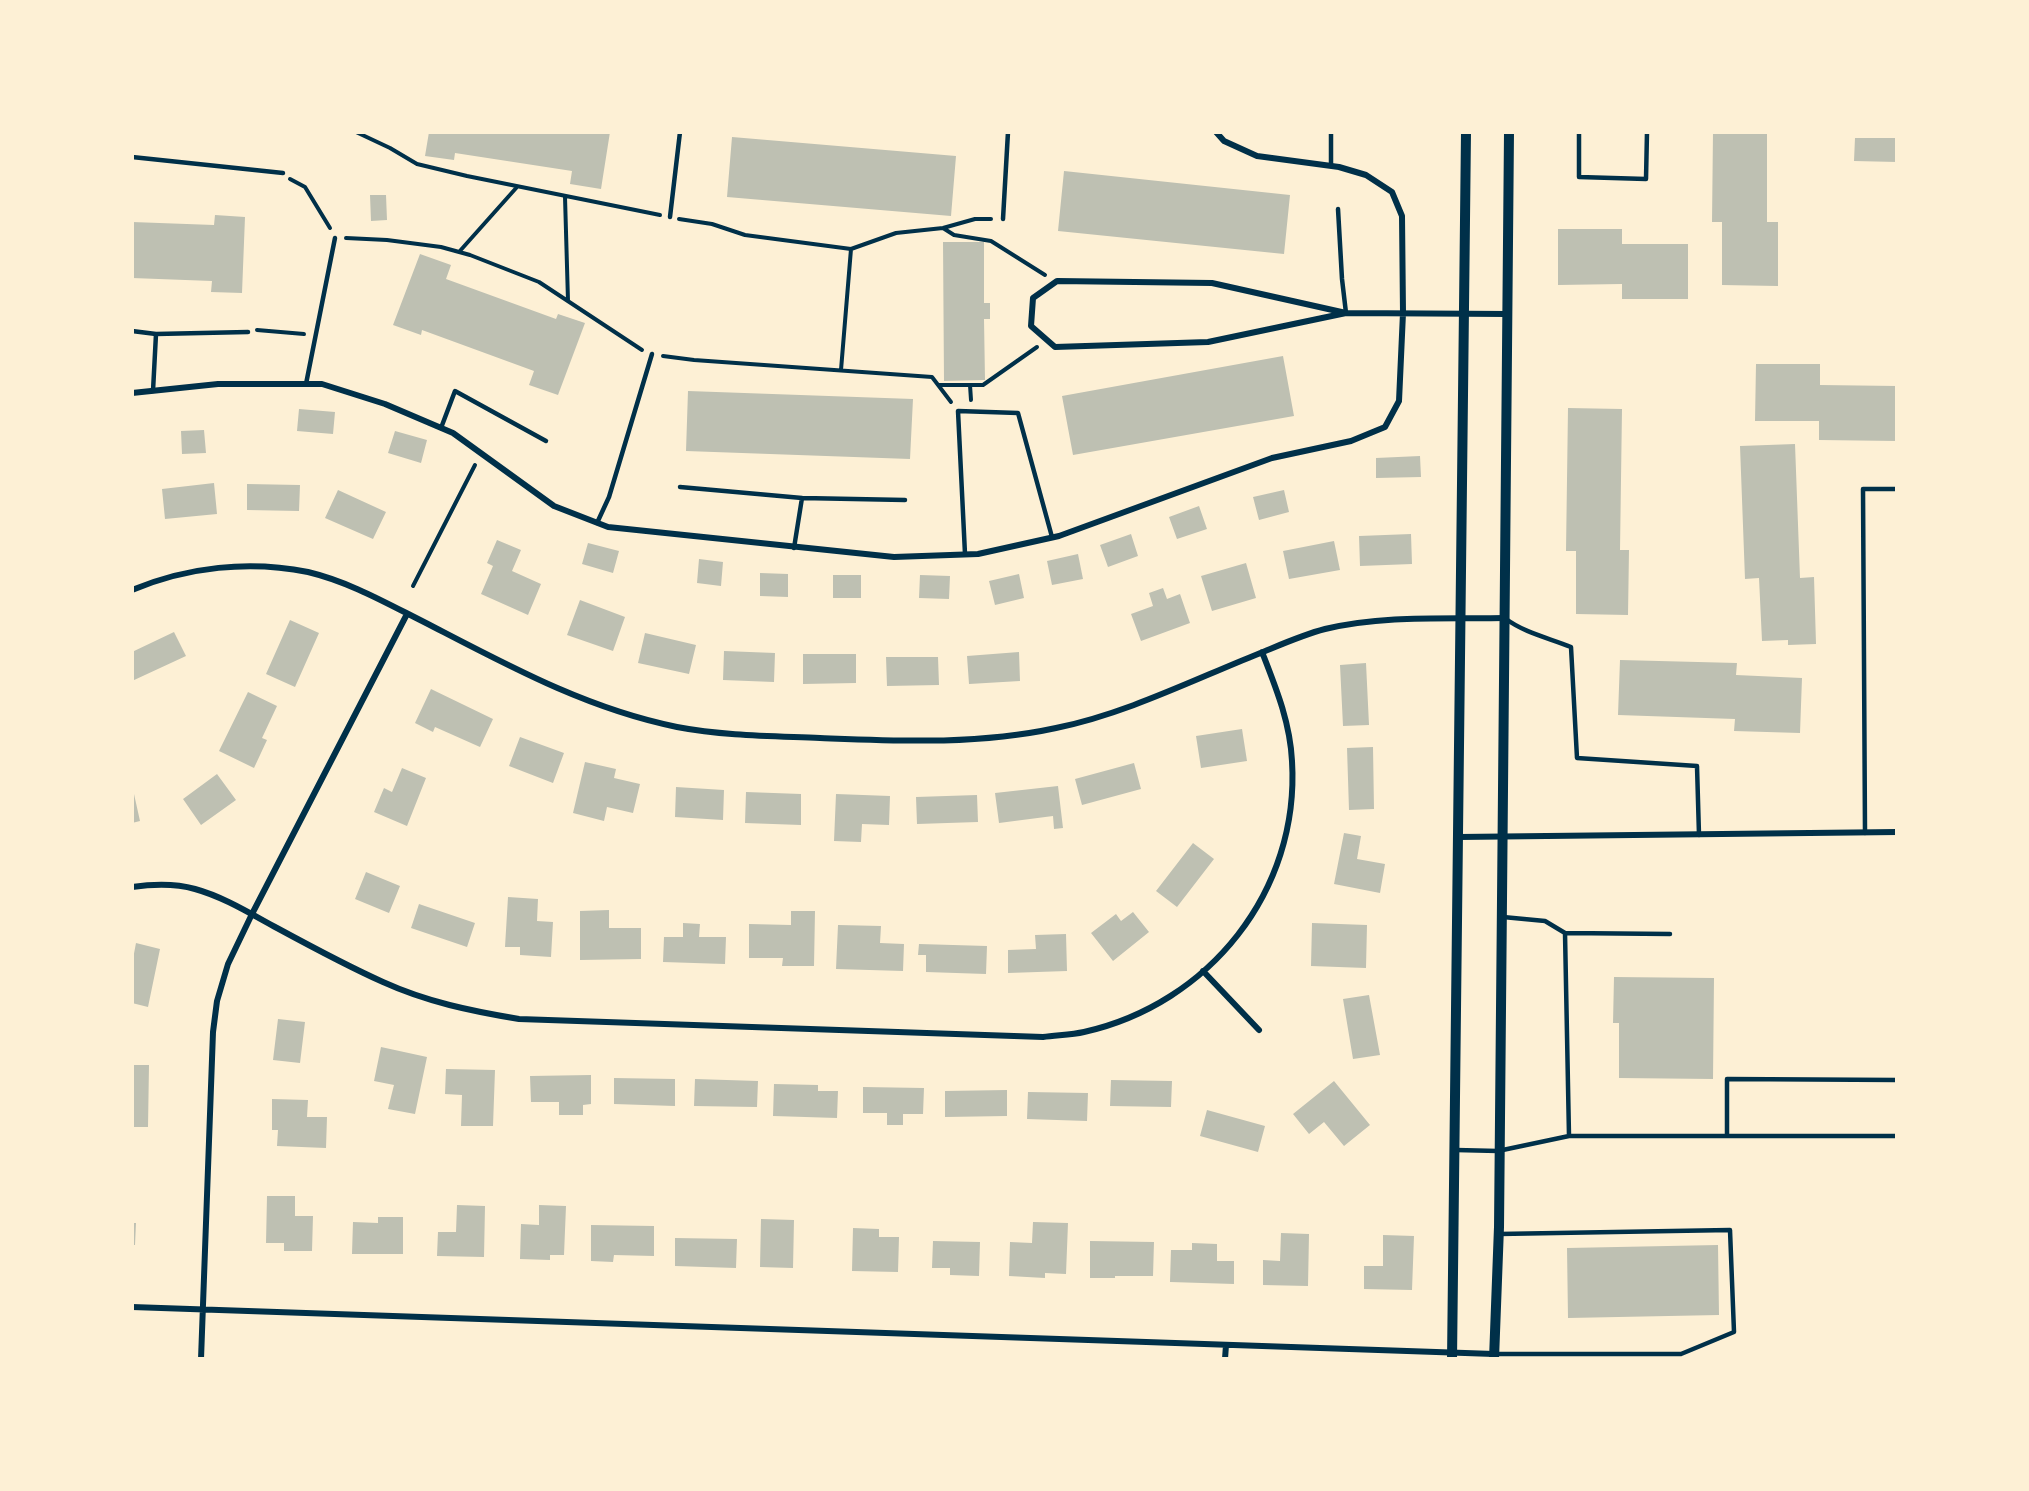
<!DOCTYPE html>
<style>
body{margin:0}
#map{position:relative;width:2029px;height:1491px;overflow:hidden;background:#fdf0d5;font-family:Rubik,sans-serif}
canvas{display:block}
.frame{position:absolute;inset:0;border:134px solid #fdf0d5;pointer-events:none}
</style>
<div id="map">
<canvas width="2029" height="1491"></canvas>
<div class="frame"></div>
</div>
<script>
const g = document.querySelector('canvas').getContext('2d');
g.lineJoin = 'round';
function fillPath(path, color) { g.fillStyle = color; g.fill(path, 'evenodd'); }
function stroke(path, color, width, dash) { g.strokeStyle = color; g.lineWidth = width; g.lineCap = dash ? 'butt' : 'round'; g.setLineDash(dash || []); g.stroke(path); }
const building = new Path2D(`
 M429 132H610L601 189 570 184 572 171 455 153 454 160 425 156Z
 M1713 132H1767V222H1778V286L1722 285V222H1712Z
 M732 137 956 156 951 216 727 197Z
 M1855 138H1897V162L1854 161Z
 M1064 171 1290 195 1284 254 1058 231Z
 M370 195H386L387 220 371 221Z
 M215 215 245 217 242 293 211 292 212 281 132 278V222L214 225Z
 M1558 229H1622V244H1688V299H1622V284L1558 285Z
 M943 242H984V303H990V319H984L985 380 944 381Z
 M420 254 451 265 446 279 556 319 558 314 585 323 558 395 529 385 534 371 422 330 421 335 393 325Z
 M1283 356 1294 416 1073 455 1062 396Z
 M1756 364H1820V385L1897 386V441L1819 440V421H1755Z
 M688 391 913 399 910 459 686 451Z
 M1568 408 1622 409 1620 550H1629L1628 615 1576 614V551H1566Z
 M299 409 335 412 333 434 297 431Z
 M204 430 206 453 182 454 181 431Z
 M395 431 427 440 421 463 388 453Z
 M1795 444 1800 578 1814 577 1816 644 1788 645V640L1762 641 1759 578 1745 579 1740 446Z
 M1420 456 1421 477 1376 478V458Z
 M214 483 217 514 165 519 162 489Z
 M247 484 300 485 299 511 247 510Z
 M338 490 386 512 373 539 325 518Z
 M1284 490 1289 512 1259 520 1253 497Z
 M1199 506 1207 529 1177 539 1169 517Z
 M1131 534 1138 556 1108 567 1100 545Z
 M1411 534 1412 564 1360 566 1359 536Z
 M497 540 521 550 512 571 541 584 528 615 481 594 493 566 487 563Z
 M1334 541 1340 570 1289 579 1283 551Z
 M588 543 619 551 613 573 582 564Z
 M1078 554 1083 579 1052 585 1047 561Z
 M699 559 723 562 721 586 697 583Z
 M1246 563 1256 598 1212 611 1201 576Z
 M760 573 788 574V597L760 596Z
 M1019 574 1024 598 995 605 989 581Z
 M833 575H861V598H833Z
 M920 575 950 576 949 599 919 598Z
 M1163 588 1167 599 1180 594 1190 623 1141 641 1131 614 1153 606 1149 593Z
 M580 600 625 617 613 651 567 635Z
 M290 620 319 633 295 687 266 674Z
 M174 632 186 656 132 681V652Z
 M645 633 696 645 689 674 638 663Z
 M724 651 775 653 774 682 723 680Z
 M1019 652 1020 681 969 684 967 656Z
 M803 654H856V683L803 684Z
 M886 657H938L939 685 887 686Z
 M1620 660 1737 663 1736 675 1802 678 1800 733 1734 731 1735 719 1618 715Z
 M1366 663 1369 725 1343 726 1340 665Z
 M431 689 493 719 480 747 435 727 433 732 415 723Z
 M248 692 277 706 262 738 267 740 254 768 219 751Z
 M1242 729 1247 761 1201 768 1196 736Z
 M520 737 564 753 553 783 509 766Z
 M1373 747 1374 809 1349 810 1347 748Z
 M585 762 616 769 614 778 640 784 633 813 607 807 604 821 573 813Z
 M1134 763 1141 789 1082 805 1075 779Z
 M402 768 426 778 407 826 374 812 384 788 392 792Z
 M217 774 236 800 201 825 183 799Z
 M1058 786 1063 828 1054 829 1053 816 999 823 995 793Z
 M676 787 724 790 723 820 675 817Z
 M746 792 801 794V825L745 823Z
 M134 794 140 821 132 823V795Z
 M836 794 890 796 889 825 862 824 861 842 834 841Z
 M977 795 978 822 917 824 916 797Z
 M1344 833 1361 836 1357 859 1385 864 1380 893 1334 884Z
 M1193 843 1214 859 1177 907 1156 891Z
 M366 872 400 886 389 913 355 899Z
 M508 897 538 899 537 921 553 922 551 957 520 955V947H505Z
 M419 904 475 923 467 947 411 928Z
 M609 910V928H641V959L580 960V911Z
 M791 911H815L814 966H782L783 958H749V924L791 925Z
 M1133 912 1149 932 1113 961 1091 933 1116 914 1121 921Z
 M683 923 700 924 699 937H726L725 964 663 962 664 937H683Z
 M1312 923 1367 925 1366 968 1311 966Z
 M838 925 881 926 880 943 904 944 903 971 836 969Z
 M1066 934 1067 971 1008 973V950L1036 949 1035 935Z
 M136 943 160 949 148 1007 132 1003V964Z
 M919 944 987 946 986 974 926 972V955H918Z
 M1614 977 1714 978 1713 1079 1619 1078V1023H1613Z
 M1369 995 1380 1055 1353 1059 1343 999Z
 M278 1019 305 1022 300 1063 273 1060Z
 M381 1047 427 1057 415 1114 388 1109 394 1085 374 1081Z
 M132 1065H149L148 1127H132Z
 M446 1069 495 1070 493 1126H461L462 1095 445 1094Z
 M591 1075V1104L583 1105V1115H559V1102H531L530 1076Z
 M614 1078 675 1079V1106L614 1104Z
 M695 1079 758 1081 757 1107 694 1106Z
 M1111 1080 1172 1081 1171 1107 1110 1106Z
 M1334 1081 1370 1125 1344 1146 1324 1122 1309 1134 1293 1114Z
 M774 1084 818 1085V1091H838L837 1118 773 1116Z
 M863 1087 924 1088 923 1114H903V1125H887V1113H863Z
 M1007 1090V1116L945 1117V1091Z
 M1028 1092 1088 1093 1087 1121 1027 1119Z
 M272 1099 308 1100 307 1117H327L326 1148 277 1146 278 1130H272Z
 M1207 1110 1265 1126 1258 1152 1200 1136Z
 M267 1196H295V1216H313L312 1251H284V1243H266Z
 M457 1205 485 1206 484 1257 437 1256 438 1232H456Z
 M539 1205 566 1206 564 1255H550V1260L520 1259 521 1224 539 1225Z
 M378 1217H403V1254H352L353 1222 378 1223Z
 M761 1219 794 1220 793 1268 760 1267Z
 M1033 1222 1068 1223 1066 1274 1045 1273V1278L1009 1276 1010 1242 1032 1243Z
 M132 1223H136L135 1245H132Z
 M591 1225 654 1226V1256L614 1255 613 1262 591 1261Z
 M853 1228 879 1229V1237H899L898 1272 852 1271Z
 M1281 1233 1309 1234 1308 1286 1263 1285V1260L1280 1261Z
 M1383 1235 1414 1236 1412 1290 1364 1289V1266H1383Z
 M675 1238 737 1239 736 1268 675 1266Z
 M933 1241 980 1242 979 1276 950 1275V1268H932Z
 M1090 1241 1154 1242 1153 1276H1115V1278H1090Z
 M1192 1243 1217 1244V1261H1234V1284L1170 1282 1171 1250H1192Z
 M1718 1245 1719 1315 1568 1318 1567 1248Z`);
const path = new Path2D(`
 M356 132 390 148 417 164 467 176 660 215
 M290 179 305 187 330 228
 M565 197 568 301
 M679 219 712 224 745 235 851 249 896 233 943 228 975 219H991
 M943 228 954 235 991 241 1045 275
 M346 238 387 240 441 247 470 255 539 282 642 350
 M459 252 517 187
 M257 330 304 334
 M663 356 694 360 932 377 951 402
 M841 370 851 249
 M939 385H983L1037 347
 M970 385 971 400
 M413 586 475 465`);
const service = new Path2D(`
 M1331 132V166
 M1579 132V177L1646 179 1647 132
 M132 157 283 173
 M1338 209 1342 279 1346 313
 M670 217 680 132
 M1003 219 1008 132
 M132 331 156 334 153 391
 M156 334 248 332
 M306 384 335 238
 M441 428 455 391 546 441
 M680 487 802 498
 M597 523 609 497 652 354
 M794 548 802 498 905 500
 M965 554 958 411 1018 413 1052 537
 M1506 619C1525 633 1549 638 1571 647L1577 758 1697 766 1699 835
 M1865 833 1863 489H1897
 M1503 917 1545 921 1565 933 1670 934
 M1565 933 1569 1136H1897
 M1727 1136V1079L1897 1080
 M1456 1150 1498 1151 1569 1136
 M1495 1354H1681L1734 1332 1730 1230 1499 1234`);
const minor = new Path2D(`
 M1346 313 1208 342 1055 347 1031 326 1033 298 1057 281 1212 283 1346 313 1507 314
 M132 393 218 384H322L385 404 453 433 554 506 608 527 894 557 978 554 1059 536 1272 458 1351 441 1385 427 1399 401 1403 313 1402 216 1392 192 1366 175 1339 167 1257 156 1224 141 1216 132
 M132 590C187 567 249 560 308 572 350 582 388 604 426 623 507 665 587 709 677 727 724 736 773 736 820 738 899 741 978 745 1056 728 1125 714 1193 680 1258 654 1280 645 1302 635 1325 629 1383 615 1445 619 1504 618
 M1459 837 1897 832
 M132 887C153 884 174 883 195 889 224 897 251 914 277 928 312 947 347 966 383 982 427 1002 471 1011 519 1019L1043 1037C1056 1035 1071 1035 1084 1032 1209 1004 1300 891 1292 761 1290 722 1276 688 1262 652
 M1203 971 1259 1030
 M132 1307 1494 1354
 M201 1359 213 1032 217 1001 228 964 252 914 407 614
 M1225 1359 1226 1345`);
const tertiary = new Path2D(`
 M1452 1359 1466 132
 M1494 1359 1499 1227 1509 132`);
fillPath(building, '#bec0b2');
stroke(path, '#003049', 4);
stroke(service, '#003049', 4.5);
stroke(minor, '#003049', 6);
stroke(tertiary, '#003049', 10);
</script>
